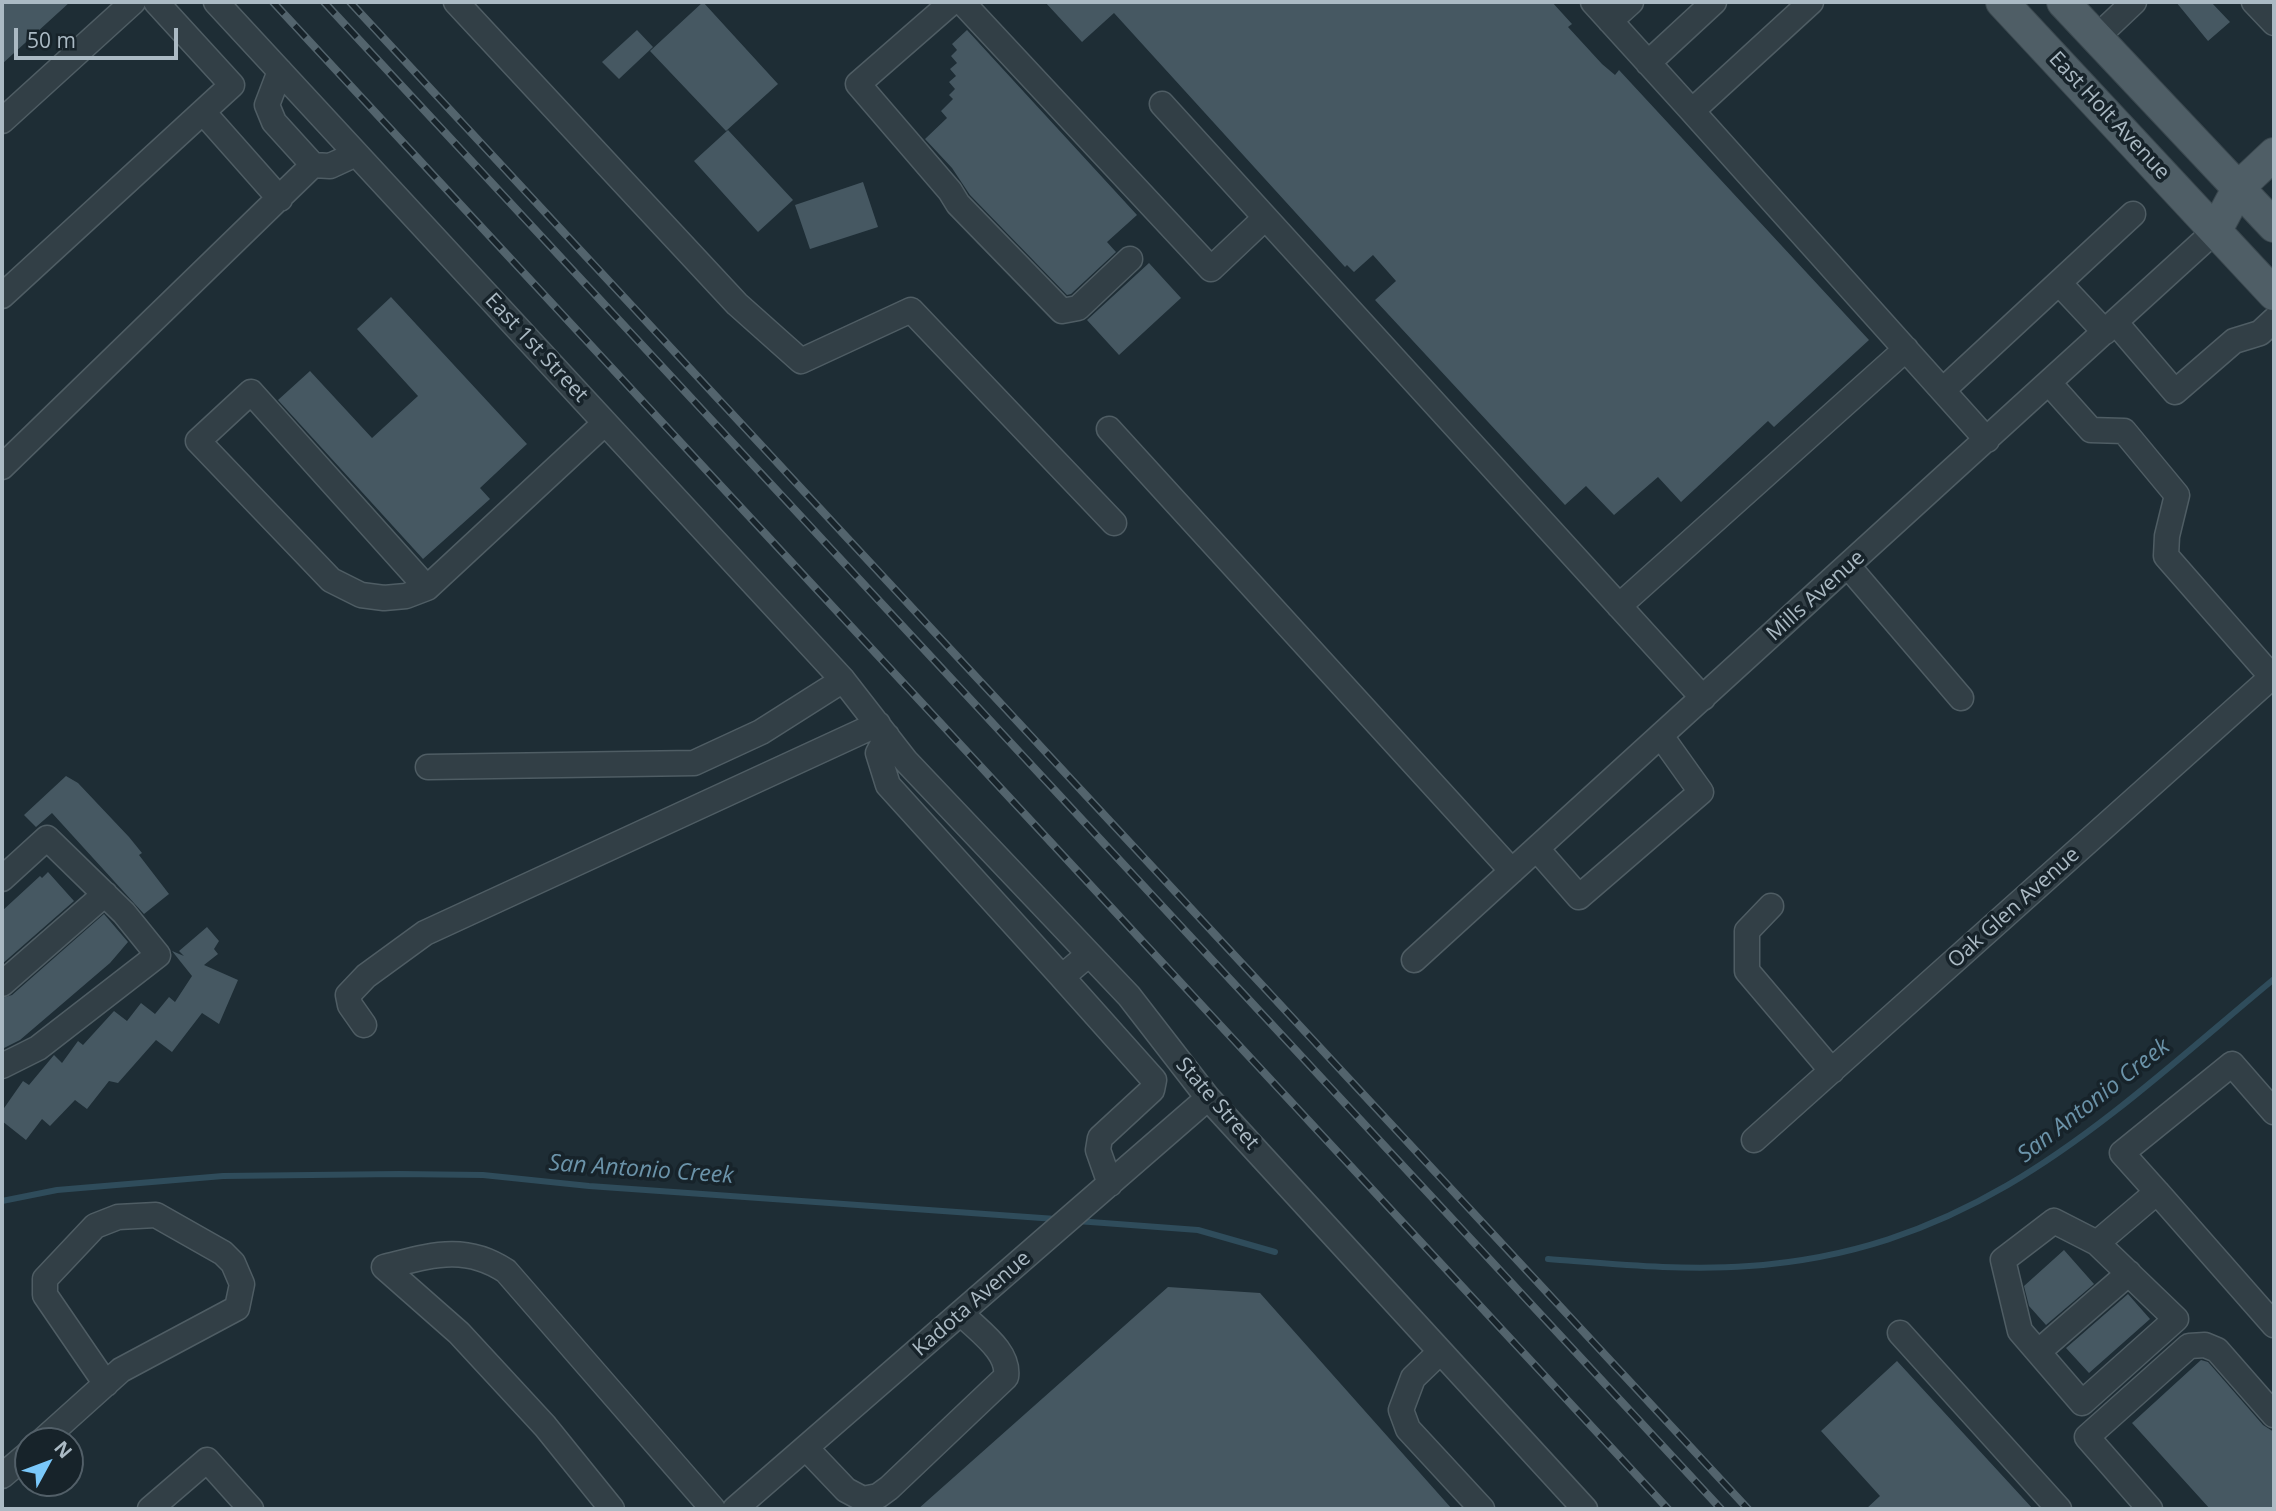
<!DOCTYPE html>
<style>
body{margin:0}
#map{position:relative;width:2276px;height:1511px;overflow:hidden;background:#1e2d35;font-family:"Open Sans",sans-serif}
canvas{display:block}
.frame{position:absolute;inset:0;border:4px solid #abbac4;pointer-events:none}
.north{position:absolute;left:14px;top:1427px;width:70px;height:70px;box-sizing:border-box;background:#17232a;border:2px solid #525f68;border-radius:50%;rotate:49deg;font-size:19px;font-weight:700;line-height:28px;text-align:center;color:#abbac4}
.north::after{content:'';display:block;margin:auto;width:24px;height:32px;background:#7ac8fa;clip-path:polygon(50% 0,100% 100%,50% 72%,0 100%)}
.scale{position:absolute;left:14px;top:28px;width:164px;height:32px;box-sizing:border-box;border:4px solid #abbac4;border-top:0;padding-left:9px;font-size:21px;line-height:24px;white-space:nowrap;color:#abbac4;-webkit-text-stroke:5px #17232a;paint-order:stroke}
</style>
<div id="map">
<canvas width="2276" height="1511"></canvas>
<div class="frame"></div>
<div class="north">N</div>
<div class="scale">50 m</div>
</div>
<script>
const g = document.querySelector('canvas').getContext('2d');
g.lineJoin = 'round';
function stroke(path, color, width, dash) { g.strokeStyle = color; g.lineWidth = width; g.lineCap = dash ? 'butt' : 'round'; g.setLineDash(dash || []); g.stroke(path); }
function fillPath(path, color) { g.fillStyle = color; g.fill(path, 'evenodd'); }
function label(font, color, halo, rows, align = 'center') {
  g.font = font + ' "Open Sans",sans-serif'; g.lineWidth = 7; g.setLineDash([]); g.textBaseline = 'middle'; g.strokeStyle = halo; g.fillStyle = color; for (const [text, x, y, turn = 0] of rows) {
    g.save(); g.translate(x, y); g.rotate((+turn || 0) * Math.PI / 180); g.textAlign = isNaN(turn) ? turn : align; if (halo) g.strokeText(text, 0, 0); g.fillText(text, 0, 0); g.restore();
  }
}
const stream = new Path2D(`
 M2 1201 57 1190 223 1176 399 1174 483 1175 589 1186 1056 1219
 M1077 1221 1198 1230 1275 1252
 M1548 1259C1615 1264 1682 1271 1749 1266 1978 1250 2108 1117 2274 979`);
const building = new Path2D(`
 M2 2H70L2 64Z
 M703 2 778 84 726 131 650 51Z
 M1045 2H1552L1572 24 1568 27 1602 64 1615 75 1619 70 1869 340 1774 427 1768 421 1681 502 1658 477 1614 515 1586 486 1565 505 1375 300 1396 281 1373 255 1354 272 1347 265 1345 267 1114 13 1082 42Z
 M2176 2H2211L2230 22 2208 41Z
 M637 30 653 47 619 79 602 62Z
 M967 30 1137 215 1107 242 1116 252 1071 294 1067 295 970 195 952 168 925 139 947 118 941 111 953 99 949 95 955 89 949 82 956 76 950 69 957 63 951 56 957 50 952 44Z
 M728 130 793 200 758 232 694 161Z
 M863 182 878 227 810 249 795 205Z
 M1149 263 1181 298 1119 355 1087 320Z
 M391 297 527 444 480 488 490 499 423 559 278 400 310 371 372 438 418 396 357 329Z
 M66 776 78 783 129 837 142 853 139 855 169 894 144 914 52 813 36 827 24 815Z
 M48 872 74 901 2 964V911L40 876 42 878Z
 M104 914 128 942 110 963 20 1040 2 1049V998L12 995Z
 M207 927 219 941 214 949 218 954 204 965 238 980 219 1024 202 1013 172 1052 156 1040 118 1083 109 1081 87 1109 75 1100 50 1126 42 1119 26 1140 2 1121V1111L23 1081 29 1085 54 1055 62 1063 78 1041 83 1045 114 1011 127 1021 141 1003 155 1014 169 997 175 1002 192 976 172 951 184 956 179 951Z
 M2064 1250 2094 1284 2046 1325 2029 1306 2024 1286Z
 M1168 1287 1260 1293 1452 1509H918Z
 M2128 1294 2150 1319 2089 1373 2066 1348Z
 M2201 1360 2208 1362 2263 1425 2274 1432V1509H2210L2132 1423Z
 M1897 1361 2033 1509H1866L1880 1496 1821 1431Z`);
const minor = new Path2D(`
 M216 2 843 680 906 761 1129 996 1208 1098 1585 1509
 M456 2 737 304 801 361 911 310 1114 523
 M952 2 858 84 950 191 958 204 1062 311 1078 308 1130 259
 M962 2 1211 269 1265 218
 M1593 2 1692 111
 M1811 2 1692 111 1987 440
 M2254 2 2274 23
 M1610 21 1631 2
 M2097 37 2134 2
 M1648 63 1714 2
 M280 71 267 105 274 122 313 165 330 166 356 154
 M1162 104 1703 698
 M203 112 280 199
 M2 121 133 2
 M2059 283 2105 332
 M2 296 232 85 156 2
 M2116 323 2175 392 2234 341 2260 333 2274 320
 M2049 383 2091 430 2124 431 2177 495 2167 536 2166 556 2272 677
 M1943 390 2133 214
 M1109 429 1512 871
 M2 467 313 165
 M1848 566 1961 698
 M427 588 251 392 198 441 331 580 361 595 384 598 406 596 427 588 605 423
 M1619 606 1906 349
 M887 736 878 753 888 785 1062 977 1089 954
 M428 767 694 763 761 732 843 680
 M1537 849 1579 897 1701 792 1661 736
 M2 879 47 838 124 913 158 955 38 1048 2 1066
 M1771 906 1747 931V971L1832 1071
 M1414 960 2216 230
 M1062 977 1154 1080 1152 1090 1100 1138 1098 1150 1110 1184
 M2 984 105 894
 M364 1025 350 1005 348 995 366 976 425 933 878 724
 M1754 1140 2274 675
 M2157 1192 2122 1153 2232 1064 2274 1112
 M2054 1221 2097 1243 2176 1319 2082 1403 2020 1331 2003 1260Z
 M2097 1243 2157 1192 2274 1325
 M1900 1333 2059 1509
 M1440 1352 1413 1378 1401 1410 1408 1429 1482 1509
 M2038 1352 2129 1273
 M42 1441 121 1370 237 1308 242 1284 233 1263 223 1253 156 1215 118 1217 95 1226 45 1279V1295L106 1384
 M806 1448 846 1490 863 1499 878 1496 889 1488 1006 1377C1010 1351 978 1331 961 1313
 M2 1476 28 1454
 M150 1509 207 1460 251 1509
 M612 1509 545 1426 459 1333 384 1267C429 1256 464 1243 506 1271L713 1509
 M735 1509 1208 1098
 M2150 1509 2087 1437 2189 1346 2205 1345 2217 1350 2274 1415`);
const major = new Path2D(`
 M2002 2 2274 294
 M2063 2 2274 226
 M2216 230 2239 187 2274 154`);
const rail = new Path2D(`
 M273 2 1668 1509
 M324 2 1721 1509
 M350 2 1748 1509`);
const streetNames = [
 ["East Holt Avenue",2109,116,47],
 ["East 1st Street",536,348,47],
 ["Mills Avenue",1816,596,-42],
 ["Oak Glen Avenue",2014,908,-42],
 ["State Street",1217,1104,49],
 ["Kadota Avenue",972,1304,-41]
];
const waterNames = [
 ["San Antonio Creek",2094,1101,-38],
 ["San Antonio Creek",641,1170,4]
];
stroke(stream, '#2f4c5b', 6);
fillPath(building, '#465862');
stroke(minor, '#4f5d64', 27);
stroke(major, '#3b484f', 34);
stroke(minor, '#323f46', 24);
stroke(major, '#4f5e66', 32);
stroke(rail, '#53646d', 8);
stroke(rail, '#17232a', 5, [16]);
label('21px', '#abbac4', '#17232a', streetNames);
label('italic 23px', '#6b93a9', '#17232a', waterNames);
</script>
